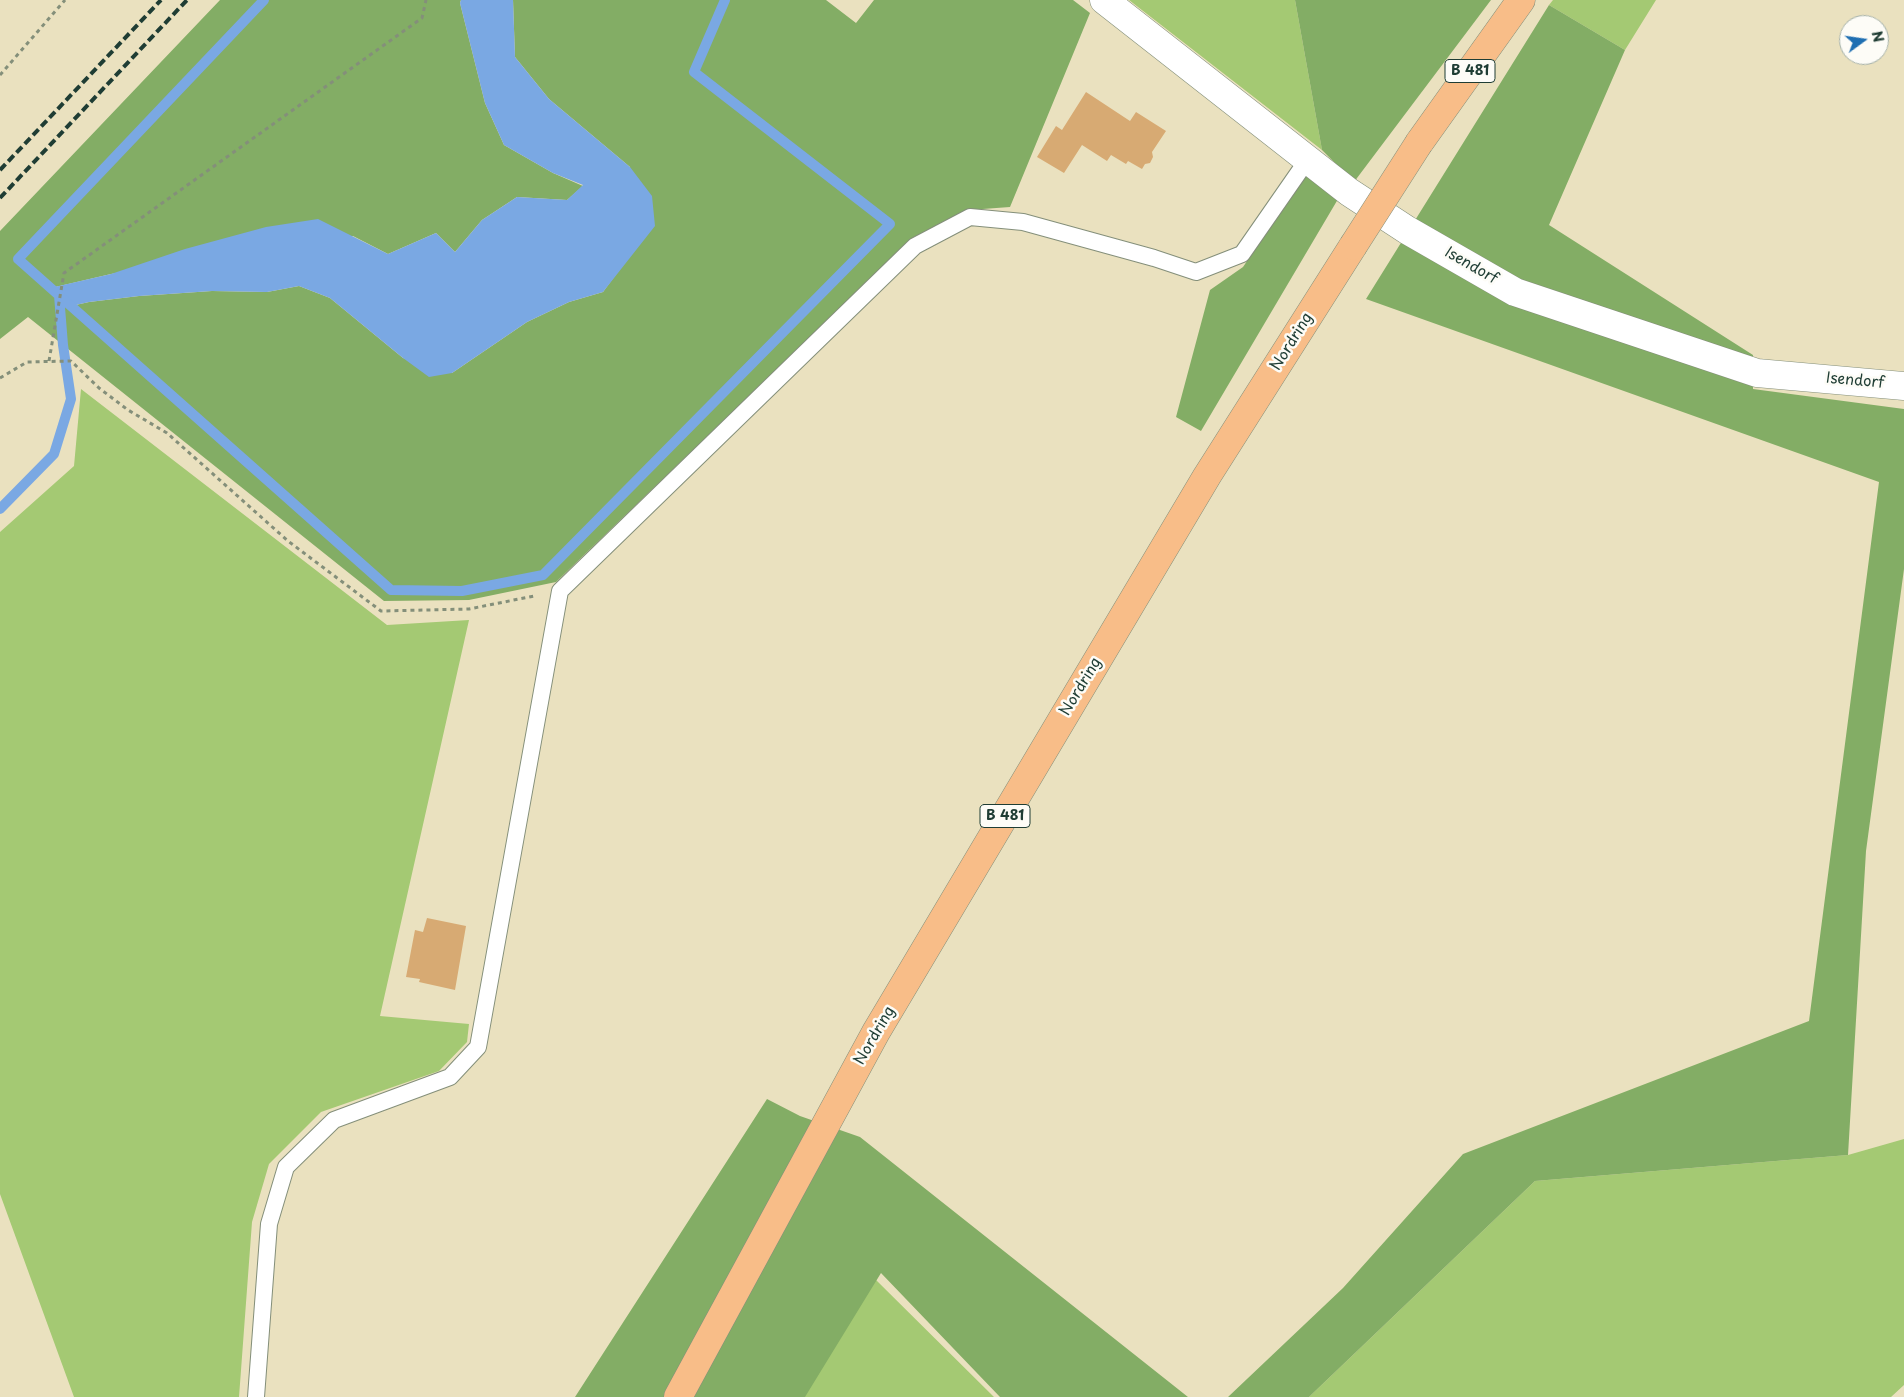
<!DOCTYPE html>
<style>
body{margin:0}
#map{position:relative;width:1904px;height:1397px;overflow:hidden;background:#eae1bf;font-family:"Playpen Sans",sans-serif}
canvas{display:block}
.north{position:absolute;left:1839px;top:15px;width:50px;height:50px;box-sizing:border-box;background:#fdfcf7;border:1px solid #a4b0a9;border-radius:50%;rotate:76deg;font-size:14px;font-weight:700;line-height:20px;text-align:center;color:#1f3d34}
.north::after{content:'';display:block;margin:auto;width:18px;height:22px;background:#1f6fb2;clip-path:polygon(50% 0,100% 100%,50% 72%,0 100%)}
</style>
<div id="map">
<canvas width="1904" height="1397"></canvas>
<div class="north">N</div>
</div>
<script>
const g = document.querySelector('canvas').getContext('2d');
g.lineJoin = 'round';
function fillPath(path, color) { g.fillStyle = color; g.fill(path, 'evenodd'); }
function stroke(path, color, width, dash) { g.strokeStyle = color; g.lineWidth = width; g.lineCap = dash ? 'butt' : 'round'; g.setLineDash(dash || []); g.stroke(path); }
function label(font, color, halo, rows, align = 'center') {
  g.font = font + ' "Playpen Sans",sans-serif'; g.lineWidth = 5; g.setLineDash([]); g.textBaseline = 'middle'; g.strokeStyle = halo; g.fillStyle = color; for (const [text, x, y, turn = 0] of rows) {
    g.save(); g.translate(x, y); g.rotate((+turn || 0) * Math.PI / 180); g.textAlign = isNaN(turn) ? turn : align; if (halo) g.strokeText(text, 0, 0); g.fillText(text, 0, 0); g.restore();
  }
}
const green = new Path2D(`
 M1129 0H1295L1322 150Z
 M1553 0H1656L1625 50 1549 5Z
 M81 389 387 625 469 620 380 1016 469 1024 467 1042 439 1071 321 1112 269 1164 252 1222 239 1397H74L0 1194V532L74 466Z
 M1904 1139V1385L1891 1397H1309L1535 1181 1848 1155Z
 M875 1279 994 1397H803Z`);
const forest = new Path2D(`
 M220 0H461L460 3 485 103 504 145 553 173 583 186 567 200 517 197 482 220 455 252 436 233 388 254 353 236 111 274 51 288 71 306 89 302 139 296 212 291 267 292 299 286 330 298 403 358 452 373 527 322 569 302 603 292 619 270 630 167 549 99 515 57 513 0H826L856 23 874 0H1073L1090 13 1010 207 969 210 914 237 556 582 469 600 384 601 28 317 0 339V231Z
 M1295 0H1491L1354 182 1322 150Z
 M1549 5 1625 50 1549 225 1753 355V389L1904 409V569L1866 851 1848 1155 1535 1181 1309 1397H1228L1343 1288 1463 1154 1809 1021 1879 482 1366 299Z
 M1307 172 1341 194 1201 431 1176 417 1210 290 1243 267Z
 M767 1099 800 1116 860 1137 1188 1397H1000L881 1273 805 1397H575Z`);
const water = new Path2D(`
 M461 0H513L515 57 549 99 630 167 652 196 655 226 603 292 569 302 527 322 452 373 429 377 403 358 330 298 299 286 267 292 212 291 139 296 89 302 71 306 50 288 111 274 185 249 266 227 318 219 388 254 436 233 455 252 482 220 517 197 567 200 583 185 553 173 504 145 485 103 460 3Z`);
const stream = new Path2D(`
 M264 0 18 259 391 590 462 591 543 575 890 224 694 72 725 0
 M0 509 54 454 71 399 63 345 59 295`);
const building = new Path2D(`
 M1086 92 1130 121 1136 112 1166 131 1152 152 1153 157 1150 163 1145 164 1142 169 1128 161 1126 164 1111 155 1107 161 1082 145 1064 173 1037 157 1056 126 1062 130Z
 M427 918 466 926 455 990 419 982 420 979 406 977 415 930 423 932Z`);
const path = new Path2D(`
 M0 75 65 0
 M49 361 64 273 422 18 426 0
 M0 378 27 362 71 361 99 388 128 410 167 433 288 541 381 611 469 609 534 596`);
const service = new Path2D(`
 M256 1397 269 1224 286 1167 334 1120 450 1077 478 1047 560 591 915 246 970 217 1023 222 1154 258 1196 272 1242 254 1308 159`);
const minor = new Path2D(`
 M1104 0 1349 192 1407 230 1515 292 1757 373 1904 386`);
const primary = new Path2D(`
 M1419 143 1521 0
 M678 1397 876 1032 1207 476 1353 246`);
const rail = new Path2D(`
 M0 170 161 0
 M0 198 187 0`);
const primaryBridge = new Path2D(`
 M1353 246 1419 143`);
const shields = [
 [1470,71,50],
 [1005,816,50]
];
const shieldNames = [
 ["B 481",1470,71],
 ["B 481",1005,816]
];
const streetNames = [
 ["Isendorf",1471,266,30],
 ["Nordring",1292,342,-58],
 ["Isendorf",1855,381,5],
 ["Nordring",1081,687,-59],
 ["Nordring",875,1036,-60]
];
fillPath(green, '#a4c973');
fillPath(forest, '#83ad65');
fillPath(water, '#7aa8e3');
stroke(stream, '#7aa8e3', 10);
fillPath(building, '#d7aa73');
stroke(service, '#848f7a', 18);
stroke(minor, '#848f7a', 29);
stroke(primary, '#848f7a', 29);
stroke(path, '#848f7a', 3, [4, 4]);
stroke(service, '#fff', 16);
stroke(minor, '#fff', 28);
stroke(primary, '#f8bd88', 28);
stroke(rail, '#1f3d34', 4, [8, 4]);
stroke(primaryBridge, '#848f7a', 29, []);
stroke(primaryBridge, '#f8bd88', 28);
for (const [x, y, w] of shields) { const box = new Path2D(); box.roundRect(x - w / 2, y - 11.5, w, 23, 4); g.fillStyle = '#fdfcf7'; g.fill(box); stroke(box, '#1f3d34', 1); }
label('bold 14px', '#1f3d34', null, shieldNames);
label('15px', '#1f3d34', '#fdfcf7', streetNames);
</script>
